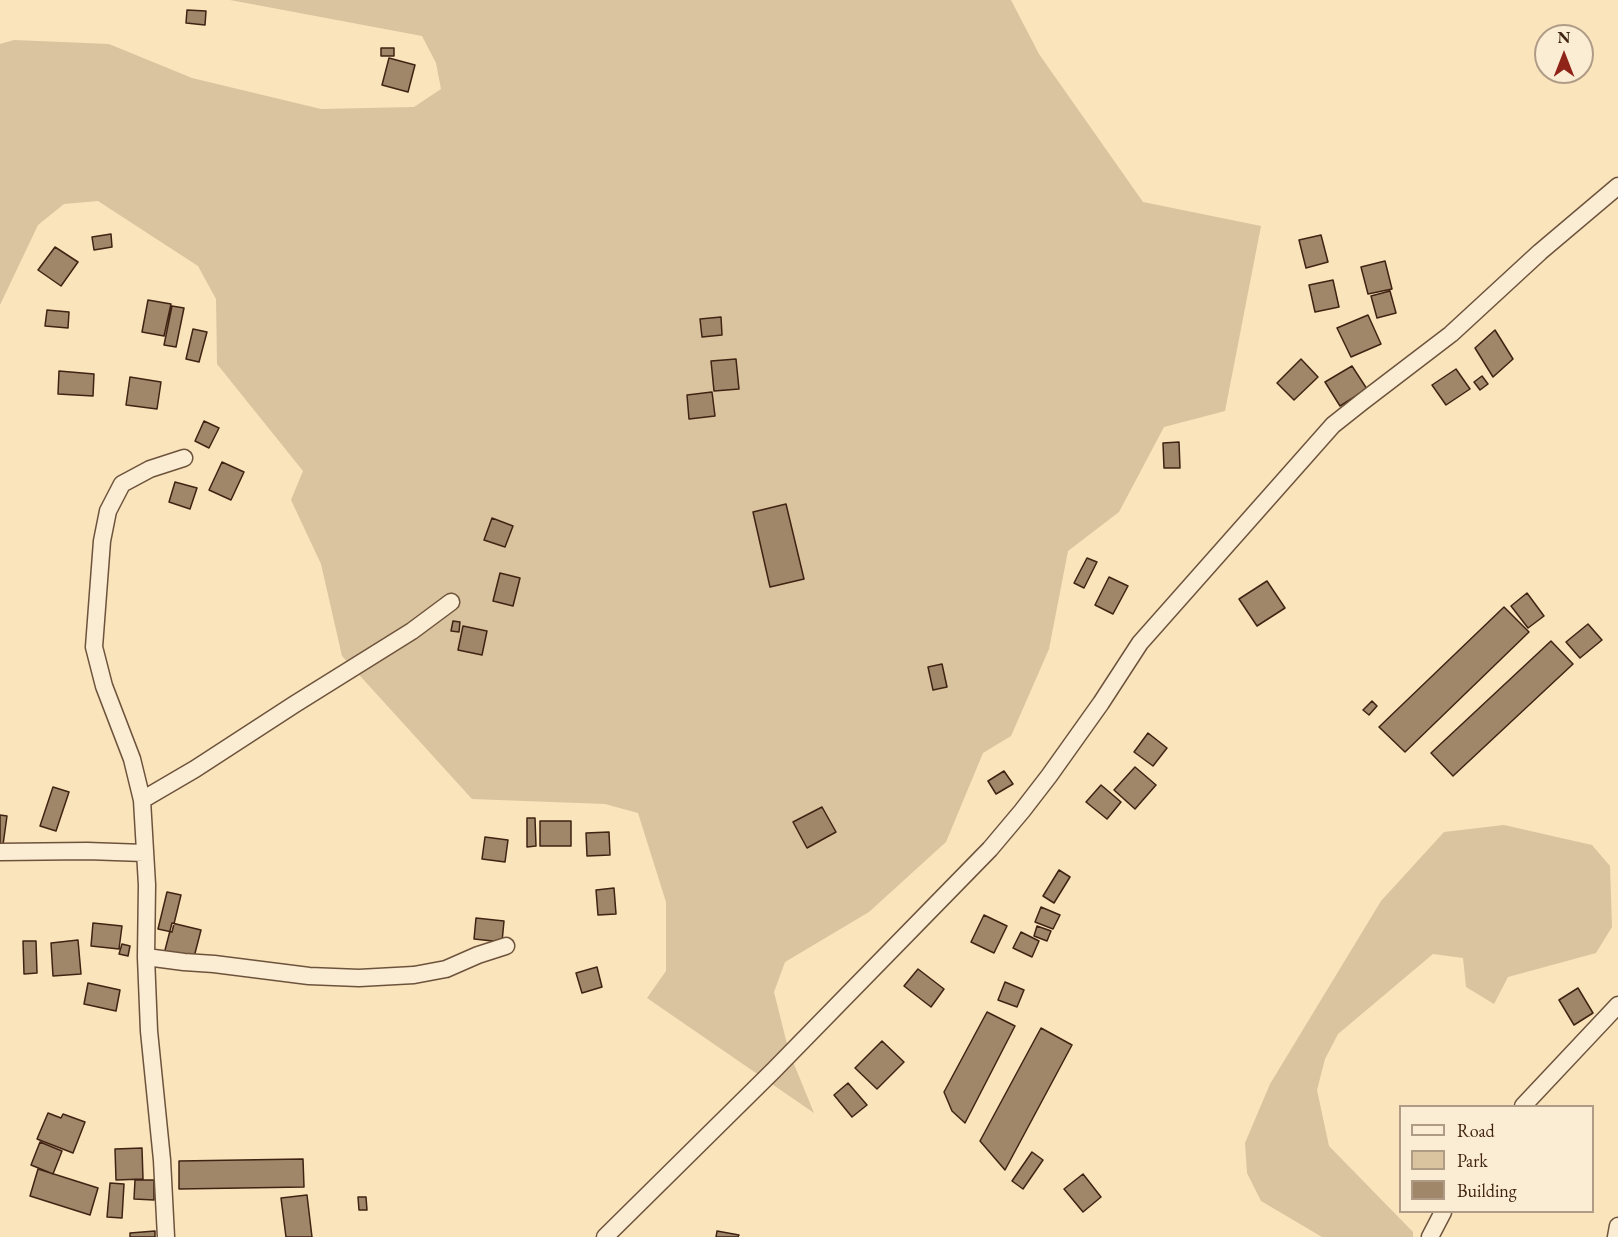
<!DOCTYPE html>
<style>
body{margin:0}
#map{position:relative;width:1618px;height:1237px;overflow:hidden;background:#f9e4bc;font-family:"EB Garamond",serif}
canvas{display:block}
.legend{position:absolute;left:1399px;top:1105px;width:195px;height:108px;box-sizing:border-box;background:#fbedd3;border:2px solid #b09c86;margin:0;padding:8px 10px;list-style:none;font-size:18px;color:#402312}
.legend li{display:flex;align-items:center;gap:12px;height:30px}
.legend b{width:30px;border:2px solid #b09c86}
.north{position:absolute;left:1534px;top:24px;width:60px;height:60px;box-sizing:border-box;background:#fbedd3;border:2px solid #b09c86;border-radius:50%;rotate:0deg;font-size:16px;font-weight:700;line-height:24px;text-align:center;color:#402312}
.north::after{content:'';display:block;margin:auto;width:21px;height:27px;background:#8f2418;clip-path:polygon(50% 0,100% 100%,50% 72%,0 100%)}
</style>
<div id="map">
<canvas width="1618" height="1237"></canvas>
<ul class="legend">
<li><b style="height:8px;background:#fbedd3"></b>Road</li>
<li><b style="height:16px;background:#dac39f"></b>Park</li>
<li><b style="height:16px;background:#a0876a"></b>Building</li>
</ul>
<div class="north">N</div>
</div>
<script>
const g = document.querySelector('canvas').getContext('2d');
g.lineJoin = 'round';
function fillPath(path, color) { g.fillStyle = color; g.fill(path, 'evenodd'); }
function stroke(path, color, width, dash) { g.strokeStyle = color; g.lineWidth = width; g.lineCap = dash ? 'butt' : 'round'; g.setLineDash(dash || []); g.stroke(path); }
const green = new Path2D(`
 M230 0H1011L1039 54 1143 202 1261 226 1225 411 1164 427 1119 512 1068 551 1049 649 1011 736 983 753 946 842 869 912 785 962 774 992 789 1052 814 1113 647 998 666 971V902L638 813 605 804 472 799 342 656 321 564 291 500 303 471 217 364 216 299 198 266 98 201 64 204 38 225 0 305V44L14 40 109 44 192 78 321 109 414 107 441 89 436 63 422 36Z
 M1504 825 1592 845 1610 866 1612 927 1596 953 1508 977 1494 1004 1466 987 1463 958 1433 954 1338 1034 1325 1059 1317 1090 1329 1146 1413 1232V1237H1322L1261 1201 1247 1173 1245 1143 1270 1084 1381 901 1444 832Z`);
const building = new Path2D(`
 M187 10 206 11 205 25 186 23Z
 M381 48H394V56H381Z
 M389 58 415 65 408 92 382 85Z
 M111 234 112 247 94 250 92 237Z
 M1321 235 1328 262 1306 268 1299 240Z
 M55 247 78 262 61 286 38 270Z
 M1385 261 1392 289 1368 294 1361 267Z
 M1333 280 1339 307 1315 312 1309 285Z
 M1390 291 1396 313 1377 318 1371 296Z
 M148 300 171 304 164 336 142 332Z
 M172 306 184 308 176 347 164 345Z
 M47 310 69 312 68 328 45 326Z
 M1368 315 1381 344 1351 357 1337 328Z
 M721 317 722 335 702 337 700 319Z
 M193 329 207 332 199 362 186 359Z
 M1495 330 1513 359 1493 377 1475 348Z
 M736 359 739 389 714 391 711 361Z
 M1301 359 1318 377 1294 400 1277 383Z
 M1352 366 1367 389 1340 406 1325 382Z
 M1456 369 1470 389 1446 405 1432 385Z
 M59 371 94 374 93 396 58 394Z
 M1482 376 1488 384 1480 390 1474 382Z
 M130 377 161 382 157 409 126 405Z
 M712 392 715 416 689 419 687 395Z
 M204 421 219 428 209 448 195 441Z
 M1179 442 1180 468H1164L1163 443Z
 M222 462 244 472 231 500 209 490Z
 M175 482 197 488 190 509 169 502Z
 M786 504 804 579 770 587 753 512Z
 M492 518 513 526 505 547 484 540Z
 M1087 558 1097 562 1084 588 1074 583Z
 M500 573 520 578 513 606 493 601Z
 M1109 577 1128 586 1113 614 1095 605Z
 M1267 581 1285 608 1257 626 1239 599Z
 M1527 593 1544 616 1528 628 1511 606Z
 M1504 607 1529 632 1405 752 1379 727Z
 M453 621 460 622 459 632 451 631Z
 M1588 624 1602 640 1580 658 1566 642Z
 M463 626 487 631 482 655 458 650Z
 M1551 641 1573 664 1453 776 1431 753Z
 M942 664 947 687 933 690 928 667Z
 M1372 701 1377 706 1369 715 1363 710Z
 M1148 733 1167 748 1153 766 1134 752Z
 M1135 767 1156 785 1135 809 1114 790Z
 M1004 771 1013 784 996 794 988 781Z
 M1101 785 1121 802 1107 819 1086 802Z
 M53 787 69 792 56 831 40 826Z
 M822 807 836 832 807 848 793 822Z
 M0 815 7 816 3 845 0 844Z
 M527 818H535L536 846 527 847Z
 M540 821H571V846H540Z
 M609 832 610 855 587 856 586 833Z
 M485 837 508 840 505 862 482 859Z
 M1059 870 1070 877 1054 903 1043 896Z
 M614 888 616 914 598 915 596 890Z
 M167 892 181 895 172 932 158 929Z
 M1041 907 1060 915 1053 929 1035 922Z
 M984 915 1007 926 994 953 971 942Z
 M476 918 504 921 502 942 474 939Z
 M93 923 122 926 119 949 91 946Z
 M172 923 201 930 193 961 164 954Z
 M1037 926 1051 931 1047 941 1034 936Z
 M1021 932 1039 941 1032 957 1013 948Z
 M78 940 81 974 53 976 51 943Z
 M23 941H36L37 973 24 974Z
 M122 944 130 946 128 956 119 954Z
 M597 967 602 987 582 993 576 973Z
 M918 969 944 989 931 1007 904 986Z
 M1005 982 1024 990 1017 1007 998 1000Z
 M88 983 120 990 116 1011 84 1004Z
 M1578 988 1593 1013 1574 1025 1559 1000Z
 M987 1012 1015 1026 965 1123 952 1111 944 1092Z
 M1041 1028 1072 1045 1005 1170 980 1141Z
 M882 1041 904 1062 877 1089 855 1068Z
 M848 1083 867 1105 852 1117 834 1095Z
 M48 1113 61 1118 63 1114 85 1122 73 1153 37 1139Z
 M40 1142 62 1151 53 1174 31 1165Z
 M142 1148 143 1179 116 1180 115 1149Z
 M1032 1152 1043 1160 1023 1189 1012 1181Z
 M303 1159 304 1187 179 1189V1161Z
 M38 1169 98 1188 90 1215 30 1196Z
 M1083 1174 1101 1197 1083 1212 1064 1189Z
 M135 1180H154V1200L134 1199Z
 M110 1183 124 1184 122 1218 107 1217Z
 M307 1195 312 1237H286L281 1198Z
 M358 1197H366L367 1210H359Z
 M155 1231V1237H130V1233Z
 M717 1231 739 1235 738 1237H716Z`);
const minor = new Path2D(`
 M142 800 195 769 295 704 412 631 451 602
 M0 852 87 851 144 853
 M146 957 184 962 214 964 309 976 359 978 414 975 446 969 478 955 506 946
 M1523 1106 1618 1005
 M166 1237 162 1160 149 1031 146 957 147 885 142 800 132 759 104 686 94 647 102 541 108 511 122 484 150 469 184 458
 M605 1237 774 1070 990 849 1022 811 1049 776 1101 703 1140 643 1333 425 1362 402 1451 334 1540 252 1618 186
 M1430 1237 1443 1212
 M1616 1237 1618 1226`);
fillPath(green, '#dac39f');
fillPath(building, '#a0876a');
stroke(building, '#402312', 1.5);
stroke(minor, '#6e533c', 19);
stroke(minor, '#fbedd3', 16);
</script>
